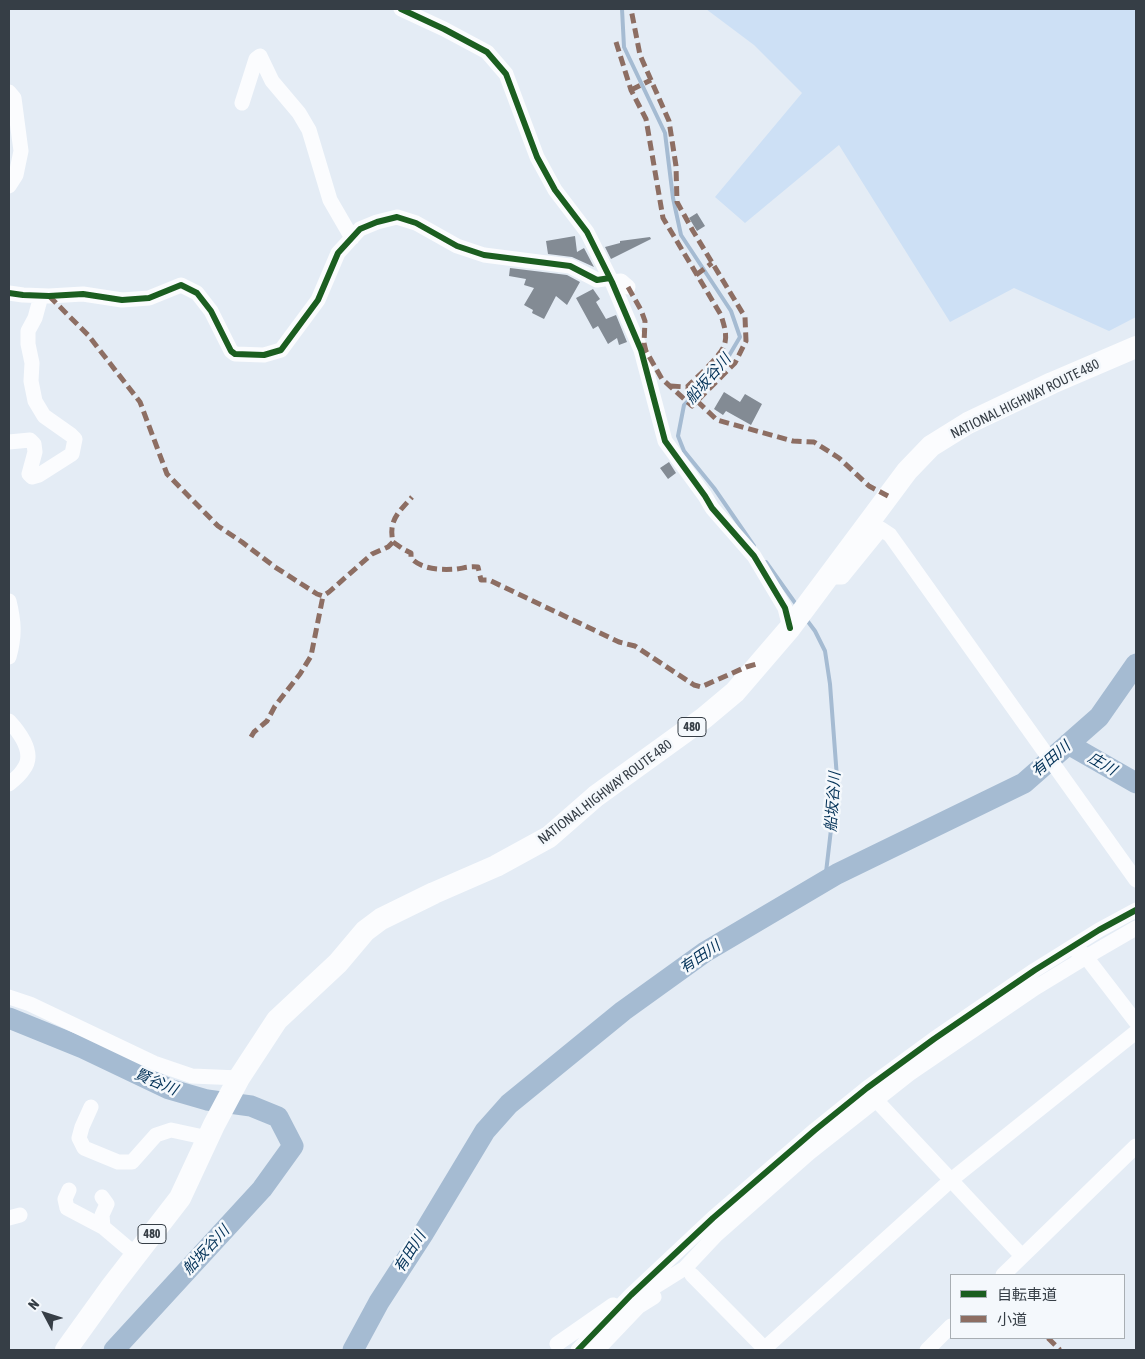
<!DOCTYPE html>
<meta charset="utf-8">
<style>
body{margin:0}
#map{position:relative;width:1145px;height:1359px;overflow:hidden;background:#e4ecf5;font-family:"Asap Condensed","Noto Sans JP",sans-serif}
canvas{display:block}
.frame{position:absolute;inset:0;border:10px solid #363e46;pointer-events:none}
.legend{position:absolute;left:950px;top:1274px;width:175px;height:65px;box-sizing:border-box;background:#f4f8fc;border:1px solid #a8aeb3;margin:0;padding:6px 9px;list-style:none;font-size:15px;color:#363e46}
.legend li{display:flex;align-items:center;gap:10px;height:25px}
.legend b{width:25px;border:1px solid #a8aeb3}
.north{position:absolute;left:20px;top:1289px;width:50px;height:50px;-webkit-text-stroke:4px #f4f8fc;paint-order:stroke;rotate:310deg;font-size:14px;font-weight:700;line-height:20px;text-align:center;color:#363e46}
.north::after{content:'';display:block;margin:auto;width:18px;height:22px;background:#363e46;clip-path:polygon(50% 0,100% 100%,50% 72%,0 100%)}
</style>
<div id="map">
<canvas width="1145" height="1359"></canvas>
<div class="frame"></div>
<ul class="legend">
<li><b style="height:6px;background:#1b5e20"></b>自転車道</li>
<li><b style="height:6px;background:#8d6e63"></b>小道</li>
</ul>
<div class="north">N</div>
</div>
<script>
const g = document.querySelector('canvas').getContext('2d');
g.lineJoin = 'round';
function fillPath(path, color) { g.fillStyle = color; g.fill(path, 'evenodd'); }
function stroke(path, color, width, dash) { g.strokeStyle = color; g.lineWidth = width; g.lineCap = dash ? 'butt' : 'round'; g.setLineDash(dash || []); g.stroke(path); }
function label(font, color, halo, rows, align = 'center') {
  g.font = font + ' "Asap Condensed","Noto Sans JP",sans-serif'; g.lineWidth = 5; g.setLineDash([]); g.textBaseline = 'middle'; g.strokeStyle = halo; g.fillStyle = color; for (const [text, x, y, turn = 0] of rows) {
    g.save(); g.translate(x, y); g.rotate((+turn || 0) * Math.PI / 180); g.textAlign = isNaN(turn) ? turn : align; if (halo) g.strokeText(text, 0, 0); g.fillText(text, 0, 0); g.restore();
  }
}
const green = new Path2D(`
 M706 9H1136V317L1109 331 1014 288 950 322 839 145 745 223 715 197 802 93 754 45Z`);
const stream = new Path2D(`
 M622 9 624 47 665 133 673 198 681 235 731 311 740 337 727 359 684 405 678 436 684 451 714 488 754 546
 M766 562 798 607
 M806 619 815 631 825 651 830 684 837 778 825 881`);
const river = new Path2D(`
 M1068 744 1136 783
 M9 1018 83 1048 169 1089 207 1100 251 1106 278 1117 293 1146 262 1189 114 1350
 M353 1350 379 1302 423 1234 485 1131 509 1104 623 1011 705 952 837 874 1024 783 1099 717 1136 664`);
const building = new Path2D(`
 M697 213 705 226 697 231 689 218Z
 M575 236 577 252 584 248 594 267 572 257 548 254 546 241Z
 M650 237 651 239 611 259 605 247 620 243V241Z
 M510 268 567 275 580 282 567 305 556 296 544 319 532 313 533 310 524 305 534 288 524 285 526 279 509 276Z
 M593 289 600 299 596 302 606 319 616 315 627 342 619 345 617 338 608 344 598 326 593 329 576 298Z
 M724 392 740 402 745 394 762 404 751 425 726 411 723 415 714 409Z
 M669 462 676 473 668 479 660 468Z`);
const minor = new Path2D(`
 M401 9 444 29 487 52 506 74 537 157 555 190 587 232 612 282 641 350 665 441 705 496 712 508 754 556 785 608 790 628
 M9 92 14 98 21 151 16 175 9 186
 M242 103 256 59 260 56 272 81 299 113 309 130 330 200 352 238
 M612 282 621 281 628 287
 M9 293 23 295 49 296 83 294 122 300 149 298 181 285 197 293 211 311 231 351 235 354 264 355 281 350 318 300 338 253 360 229 377 222 397 217 416 223 457 246 484 255 570 266 597 280 610 278
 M9 442 30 440 34 444 35 452 29 474 32 477 39 475 72 454 75 439 71 435 44 416 35 401 31 381 32 363 28 344V331L35 318 41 296
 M828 577H842L881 529 890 535 1136 880
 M9 601C14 621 15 636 9 657
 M9 721C20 733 36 754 23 770 20 775 14 780 9 784
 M1079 956 1084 954 1086 957 1136 928
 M9 997 30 1004 154 1063 192 1076 239 1078
 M909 1074 1035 988 1086 957 1136 1022
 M876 1100 1022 1256
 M91 1107 82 1127 79 1138 84 1148 118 1162H132L156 1135 171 1130 208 1138
 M69 1190 65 1199 67 1208 103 1227
 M102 1197 107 1204 102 1215 103 1227 136 1255
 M9 1218 20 1215
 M716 1235 809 1153 909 1074 905 1066
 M692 1275 766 1350
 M1003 1275 1136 1146
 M637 1298 685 1268 716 1235 714 1225
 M557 1344 613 1305
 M578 1350 631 1295 713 1218 815 1130 867 1088 934 1039 1035 970 1099 930 1136 910
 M597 1350 638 1307 654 1297
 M763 1350 951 1180 1136 1032
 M927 1350 951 1326`);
const highway = new Path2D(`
 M66 1350 112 1286 180 1198 214 1125 239 1078 277 1020 338 963 365 931 381 919 434 893 496 866 549 837 596 796 704 718 735 692 790 628 907 471 931 446 968 423 1052 383 1136 347`);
const quiet = new Path2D(`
 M616 42 631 90 646 119 663 218 721 315C724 325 728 336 724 346 718 359 697 377 687 387L670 386
 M631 90 651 80
 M696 275 712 263
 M628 287 641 310 645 321 644 343 646 351 662 379 692 406 735 363 746 341 745 317 693 231 677 202 676 166 669 121 640 55 631 9
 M49 296 88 335 140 402 167 474 218 526 242 542 275 567 317 594 323 596 329 592 372 554 388 547 393 542C388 520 399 512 412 497
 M697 401 717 420 793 441 814 442 839 458 869 486 888 496
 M393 542 403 549 411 553V558C422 570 442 570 457 569 464 568 470 566 478 567L481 580H489L619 642 635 646 694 685 701 687 746 667 760 663
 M251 737 254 732 267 721 275 706 300 674 311 656 323 596
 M1048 1338 1060 1350`);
const cycleway = new Path2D(`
 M401 9 444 29 487 52 506 74 537 157 555 190 587 232 612 282 641 350 665 441 705 496 712 508 754 556 785 608 790 628
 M9 293 23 295 49 296 83 294 122 300 149 298 181 285 197 293 211 311 231 351 235 354 264 355 281 350 318 300 338 253 360 229 377 222 397 217 416 223 457 246 484 255 570 266 597 280 610 278
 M578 1350 631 1295 713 1218 815 1130 867 1088 934 1039 1035 970 1099 930 1136 910`);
const shields = [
 [692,727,28],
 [152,1234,28]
];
const shieldNames = [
 ["480",692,727],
 ["480",152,1234]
];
const streetNames = [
 ["NATIONAL HIGHWAY ROUTE 480",1025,399,-26],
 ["NATIONAL HIGHWAY ROUTE 480",605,792,-37]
];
const waterNames = [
 ["船坂谷川",708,379,-49],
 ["有田川",1051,759,-41],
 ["庄川",1102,764,30],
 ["船坂谷川",833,802,-86],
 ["有田川",700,957,-34],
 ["賢谷川",156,1082,23],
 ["船坂谷川",206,1250,-47],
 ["有田川",410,1252,-58]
];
fillPath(green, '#cde0f5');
stroke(stream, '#a5bbd2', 4);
stroke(river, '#a5bbd2', 21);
fillPath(building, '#838b94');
stroke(minor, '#fbfcfe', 15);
stroke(highway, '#fbfcfe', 22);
stroke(quiet, '#8d6e63', 5, [10, 5]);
stroke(cycleway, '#1b5e20', 6);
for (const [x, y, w] of shields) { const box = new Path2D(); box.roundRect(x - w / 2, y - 9.5, w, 19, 4); g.fillStyle = '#f4f8fc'; g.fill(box); stroke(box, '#363e46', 1); }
label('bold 12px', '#363e46', null, shieldNames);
label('14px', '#363e46', '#f4f8fc', streetNames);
label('italic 15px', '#023157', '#f4f8fc', waterNames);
</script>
